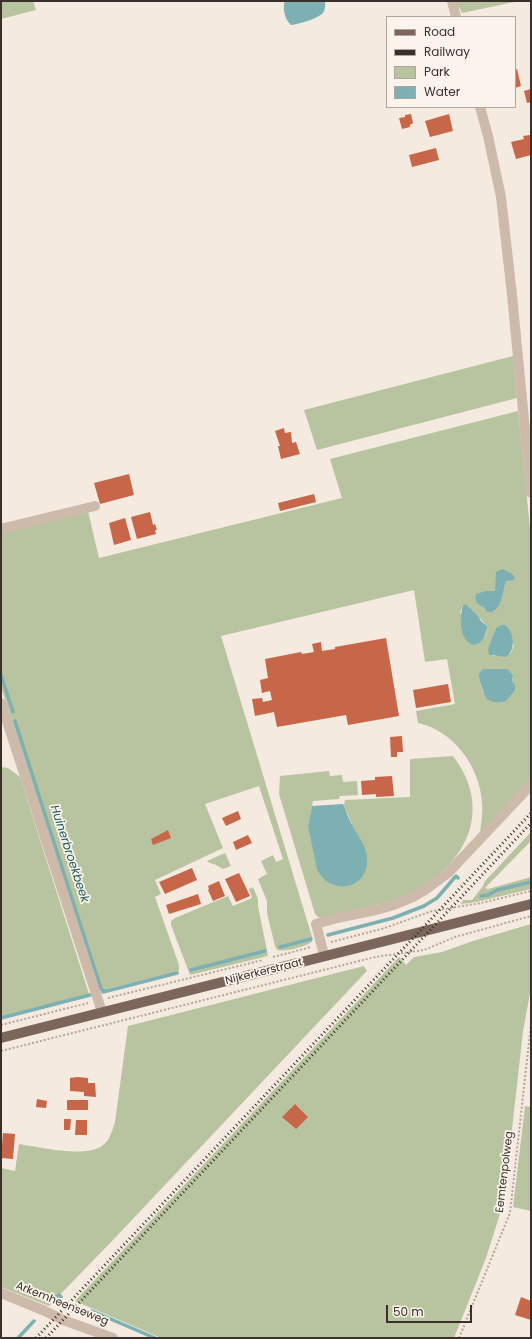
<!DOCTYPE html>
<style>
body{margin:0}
#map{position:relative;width:532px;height:1339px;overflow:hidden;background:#f4eadf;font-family:Poppins,sans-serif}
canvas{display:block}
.frame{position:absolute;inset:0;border:2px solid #3a2f2a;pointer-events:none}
.legend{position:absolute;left:386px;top:16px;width:130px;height:92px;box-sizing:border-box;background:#fbf4ec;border:1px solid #aea59e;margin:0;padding:5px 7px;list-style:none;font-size:12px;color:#3a2f2a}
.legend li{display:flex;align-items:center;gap:8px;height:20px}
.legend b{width:20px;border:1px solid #aea59e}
.scale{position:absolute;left:386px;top:1305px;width:86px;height:18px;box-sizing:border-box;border:2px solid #3a2f2a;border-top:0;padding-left:5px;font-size:12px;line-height:14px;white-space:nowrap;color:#3a2f2a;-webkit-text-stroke:3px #fbf4ec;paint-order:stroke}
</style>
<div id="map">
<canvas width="532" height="1339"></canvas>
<div class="frame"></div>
<ul class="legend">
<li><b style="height:5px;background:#7c665b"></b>Road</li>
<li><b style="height:5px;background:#3a2f2a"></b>Railway</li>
<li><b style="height:11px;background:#b8c49f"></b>Park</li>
<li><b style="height:11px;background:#7db0b2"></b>Water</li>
</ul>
<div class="scale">50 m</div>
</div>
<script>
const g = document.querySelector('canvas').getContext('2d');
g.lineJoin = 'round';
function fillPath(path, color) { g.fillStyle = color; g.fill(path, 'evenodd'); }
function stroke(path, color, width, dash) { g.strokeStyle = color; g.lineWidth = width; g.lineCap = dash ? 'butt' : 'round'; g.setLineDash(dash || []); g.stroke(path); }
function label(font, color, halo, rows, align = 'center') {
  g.font = font + ' Poppins,sans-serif'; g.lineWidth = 3.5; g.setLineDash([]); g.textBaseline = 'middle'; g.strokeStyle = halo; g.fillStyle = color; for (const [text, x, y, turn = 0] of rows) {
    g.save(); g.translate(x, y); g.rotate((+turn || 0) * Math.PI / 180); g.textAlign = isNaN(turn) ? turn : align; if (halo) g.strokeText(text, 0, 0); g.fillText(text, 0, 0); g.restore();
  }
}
const green = new Path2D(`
 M1 1H33L36 10 1 19Z
 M456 1H519L462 13Z
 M513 356 517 398 317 450 304 410Z
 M518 411 531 538V782L480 834C481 823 483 813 482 803 480 767 454 731 418 723L416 711 455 704 447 659 425 662 414 590 221 636 312 937V942C305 947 285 952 277 950L275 946 267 913V901L258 879 267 874 261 861 273 855 276 862 283 859 259 786 205 804 223 848 155 880 161 894 155 897 179 965V971L99 991 1 687V533L88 511 99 558 342 498 330 459ZM509 572 513 580H506L501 600 498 607 495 611 485 608 484 607ZM466 604 487 626 486 636 460 613 463 605ZM496 628 514 645 511 653 502 656 499 655 494 656 491 655 489 647 492 640ZM483 669H508L513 678 512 681 513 683 483 693C481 684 476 676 483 669Z
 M453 756C493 808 468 862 415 891 410 894 405 897 399 900 392 902 383 903 375 905 357 909 340 914 322 918L318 917 315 914 279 794 280 776 329 771 330 776 342 775 343 782 357 781 358 795 340 796 339 799 313 801 308 826 309 829 352 825 344 805 345 800 410 797V759Z
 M1 767 8 768 20 777 89 994 1 1017Z
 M531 832V841L485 888 488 889 531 877V889L476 902 461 904 463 900H472L483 886 485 881Z
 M225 853 231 866 223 869 216 865 208 862 207 861Z
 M253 887 258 899V906L268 956 190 975 171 925V921L175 918 228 896 233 906 252 898 249 889Z
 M531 924V988L523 1031 504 1201 486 1258 454 1338H161L75 1301 399 957 406 965 414 957 442 952 473 941Z
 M364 966 367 971 364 974 113 1240 49 1306 1 1287V1168L15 1171 19 1144C38 1147 85 1158 102 1146 110 1140 112 1131 115 1122L128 1026Z
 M525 1106 531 1107V1211L513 1207Z`);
const water = new Path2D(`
 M285 1H325C325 5 326 10 322 14 316 19 299 24 291 25 285 20 282 8 285 1Z
 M502 569C507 571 513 573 515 578L513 580 506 581C503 589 502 611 491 612 486 613 486 610 484 607 477 605 474 601 476 594L486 591H495L496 572Z
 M466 604 478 616 481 621 487 626C487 635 479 651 468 642 459 634 460 615 463 605Z
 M501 625H505C514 631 517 652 505 657 499 656 495 655 489 655L488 649 496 628Z
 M483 669H508L513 676 512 681 515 685V690L506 701C500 703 492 703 487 699 484 696 478 677 479 674 480 672 481 671 483 669Z
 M343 804C346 809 347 815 350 821 357 836 368 845 367 863 365 891 329 895 317 869L308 826 312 806Z`);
const stream = new Path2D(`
 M1 675 13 712
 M15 721 101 989 105 991
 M481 896 488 895 497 890 531 882
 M328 935 393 918 424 906 437 898 456 876 458 878
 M280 947 311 939
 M191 970 265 951
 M103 992 177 973
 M1 1018 90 995
 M52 1302 59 1295 61 1297
 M92 1311 155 1338
 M18 1338 34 1321`);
const building = new Path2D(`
 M517 69 521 86 515 88V70Z
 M531 89V102L527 103 524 91Z
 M411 114 413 123 410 125V127L402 129 399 118 405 117V115Z
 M449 114 453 131 430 137 425 121Z
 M530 135 531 155 516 159 511 142 524 139 523 136Z
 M436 148 439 160 412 167 409 155Z
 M284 428 285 433 291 432 292 443 296 442 300 454 281 459 278 446H280L275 431Z
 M129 474 134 495 100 504 94 483Z
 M314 494 316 502 280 511 278 503Z
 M150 512 153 525 155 524 157 530H155L156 534 137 539 131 517Z
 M125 518 131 540 114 545 109 523Z
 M386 638 399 716 348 725 346 715 277 727 274 712 255 716 252 699 262 698 263 702 272 700 270 691 262 693 260 680 268 678 265 659 301 652 302 654 314 652 312 644 321 642 322 651 335 649V647Z
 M448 684 451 702 416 708 413 690Z
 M402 736 403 752H397V757H391L390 737Z
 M392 776 394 796 376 797V794L362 795 361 781 375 780V777Z
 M238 811 241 819 226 826 222 818Z
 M168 830 171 838 153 845 151 839Z
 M248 835 252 843 236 850 233 842Z
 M192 868 197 880 165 894 159 882Z
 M239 873 250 896 236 902 225 879Z
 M219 881 225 896 213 901 208 890 209 889 208 886Z
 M198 894 201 904 169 914 166 905Z
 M77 1077 88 1078V1083H95L96 1097 84 1096V1092L70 1091V1078Z
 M37 1099 47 1101 46 1108 36 1107Z
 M67 1100H88V1110H67Z
 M295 1104 308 1117 296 1129 282 1117Z
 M64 1119H71L70 1130H64Z
 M76 1120H87V1135H75Z
 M3 1133 15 1134 13 1159 1 1158Z
 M521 1297 531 1301V1320L515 1315Z`);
const path = new Path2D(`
 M331 942 385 928 432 911 481 903 531 891
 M273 957 311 947
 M108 998 263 960
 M1 1025 88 1003
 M1 1051 375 957 424 950 455 937 531 916
 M459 1338 510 1213 531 1024`);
const minor = new Path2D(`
 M452 1 456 17
 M480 107 488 136 501 197 512 295 531 493
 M1 529 95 506
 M1 703 102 1012
 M324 955 316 924 337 918 376 910 394 905 413 897 425 890 448 873 531 785
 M1 1293 45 1311 63 1320 113 1338`);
const major = new Path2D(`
 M1 1038 531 904`);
const rail = new Path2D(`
 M36 1338 531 813
 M46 1338 531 823`);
const streetNames = [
 ["Nijkerkerstraat",264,972,-14],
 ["Eemtenpolweg",505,1172,-83],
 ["Arkemheenseweg",62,1304,22]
];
const waterNames = [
 ["Huinerbroekbeek",69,854,72]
];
fillPath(green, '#b8c49f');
fillPath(water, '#7db0b2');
stroke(stream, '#7db0b2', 3.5);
fillPath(building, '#c86649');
stroke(path, '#b8a495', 2, [2, 2]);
stroke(minor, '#cdbaab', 10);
stroke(major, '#7c665b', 10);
stroke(rail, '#3a2f2a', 3, [1, 3]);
label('11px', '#3a2f2a', '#fbf4ec', streetNames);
label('italic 12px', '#1e5a5d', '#fbf4ec', waterNames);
</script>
